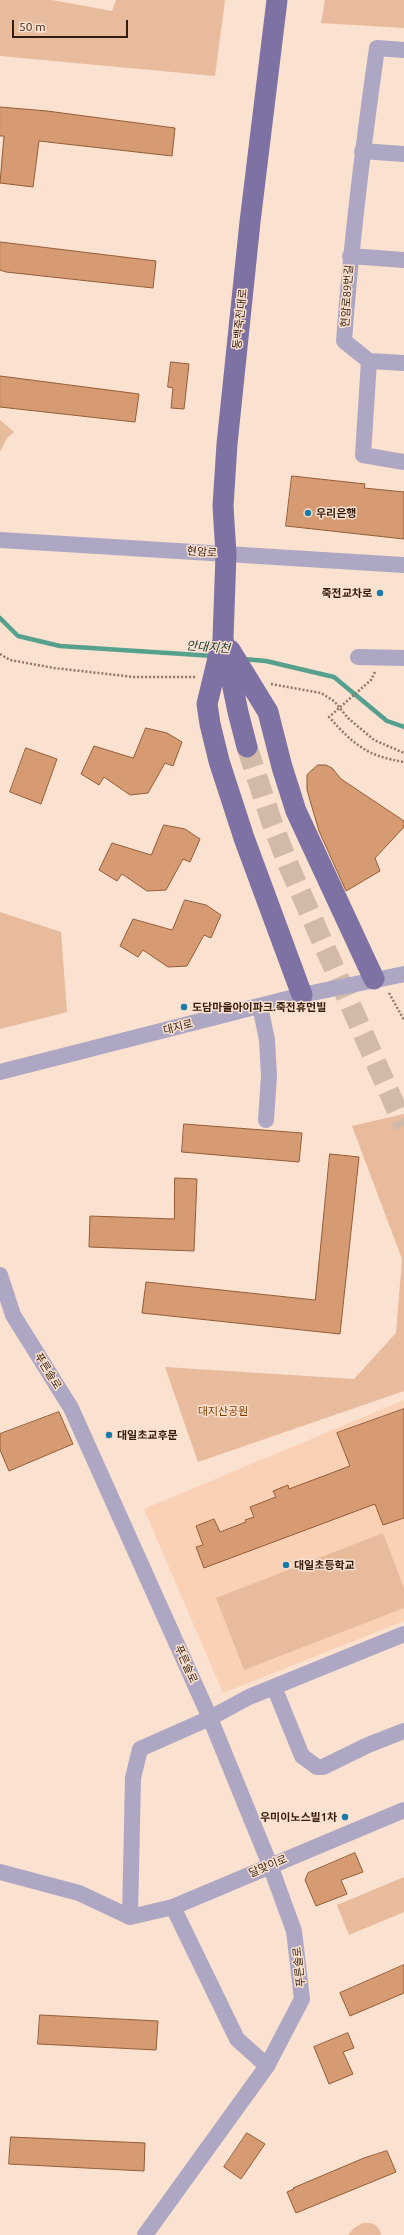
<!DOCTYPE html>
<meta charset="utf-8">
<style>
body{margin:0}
#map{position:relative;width:404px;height:2235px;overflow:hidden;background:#fae1d0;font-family:Ubuntu,sans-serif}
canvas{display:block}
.scale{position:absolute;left:12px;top:20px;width:116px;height:18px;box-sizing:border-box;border:2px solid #331c0c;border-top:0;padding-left:5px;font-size:12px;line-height:14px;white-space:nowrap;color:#331c0c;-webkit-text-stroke:3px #fae1d0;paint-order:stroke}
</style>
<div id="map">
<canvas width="404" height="2235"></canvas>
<div class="scale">50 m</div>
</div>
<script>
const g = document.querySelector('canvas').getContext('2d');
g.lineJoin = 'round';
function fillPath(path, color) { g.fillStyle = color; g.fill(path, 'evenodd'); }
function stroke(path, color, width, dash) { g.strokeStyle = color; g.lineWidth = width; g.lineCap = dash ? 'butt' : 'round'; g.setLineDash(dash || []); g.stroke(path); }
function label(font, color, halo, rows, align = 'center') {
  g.font = font + ' Ubuntu,"Noto Sans KR",sans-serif'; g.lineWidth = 3; g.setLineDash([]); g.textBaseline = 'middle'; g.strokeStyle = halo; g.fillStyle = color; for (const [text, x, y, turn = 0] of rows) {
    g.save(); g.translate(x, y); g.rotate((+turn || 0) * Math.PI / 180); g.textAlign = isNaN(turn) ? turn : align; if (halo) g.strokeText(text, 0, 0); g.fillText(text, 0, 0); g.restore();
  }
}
const built = new Path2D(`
 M404 1400V1621L223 1693 144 1509Z`);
const green = new Path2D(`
 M0 0H52L112 11 116 0H225L215 76 0 56Z
 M325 0H404V28L321 23Z
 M0 420 14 432 7 438 0 452Z
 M0 912 61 932 67 1012 0 1029Z
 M404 1114V1391L198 1462 165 1367 354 1379 396 1333 402 1259 352 1126Z
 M383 1533 404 1588V1608L244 1670 216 1598Z
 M404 1877V1912L349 1935 337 1905Z
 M363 2223C372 2222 380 2225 381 2235H348L354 2228Z`);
const stream = new Path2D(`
 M0 618 18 636 60 646 214 656
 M243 659 266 661 334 677 387 721 404 727`);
const building = new Path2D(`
 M0 107 47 111 175 128 172 156 39 141 33 187 0 183 4 136H0Z
 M0 242 156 261 153 288 6 272 0 270Z
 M171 362 189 364 184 409 171 408 173 388 168 387Z
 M0 376 139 394 135 422 0 407Z
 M292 476 365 484 364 488 404 492V539L286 526Z
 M146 728 167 733 182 742 173 766 165 763 148 793 130 795 104 777 99 785 81 774 94 746 133 758Z
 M26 748 57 759 41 804 10 792Z
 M318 765H326L332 768 341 779 404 821V827L375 858 380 871 346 891 319 831 307 790V775Z
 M164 825 185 829 200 839 190 862 183 859 166 890 147 891 122 874 117 881 99 870 112 843 151 855Z
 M185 900 206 905 221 915 211 938 204 935 187 966 168 967 143 950 138 957 120 946 133 919 172 930Z
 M184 1124 302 1133 299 1162 182 1152Z
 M330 1154 359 1157 340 1334 142 1313 146 1282 315 1300Z
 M175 1178 197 1179 194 1251 89 1247 90 1216 174 1219Z
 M404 1409V1518L383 1525 375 1504 204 1568 196 1547 203 1545 196 1526 214 1519 220 1532 246 1522 245 1520 254 1517 250 1507 276 1497 273 1491 288 1485 289 1489 350 1466 337 1433Z
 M59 1412 73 1444 9 1471 0 1450V1434Z
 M355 1853 363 1872 341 1880 347 1894 316 1906 305 1880 308 1873Z
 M404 1965V1993L350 2016 340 1993Z
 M40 2015 158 2021 156 2050 38 2044Z
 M348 2033 354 2048 343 2052 353 2074 329 2084 314 2047Z
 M247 2133 265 2144 241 2179 224 2167Z
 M11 2137 145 2143 144 2171 9 2164Z
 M387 2151 396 2172 296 2213 287 2192 294 2189 293 2188 364 2158Z`);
const majorTunnel = new Path2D(`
 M247 747 272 823 288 864 404 1126`);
const path = new Path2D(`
 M0 654 10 660 54 668 134 677H197
 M375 672 371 680 329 717C354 745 367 756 404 762
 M271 684 321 693 334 701 348 718 374 740 404 753
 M389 993 404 1020`);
const minor = new Path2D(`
 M404 50 377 48C363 146 351 243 344 341L369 361 404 363
 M362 151 404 154
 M350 256 404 260
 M369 361 363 455 404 462
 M0 540 404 565
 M358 657 404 658
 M260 1006 267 1040 269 1076 266 1120
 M0 1072 302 995 404 974
 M0 1275 13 1315 71 1408 210 1718 270 1865 294 1931 302 1999 267 2066 145 2235
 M274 1687 302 1756 317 1767H323L368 1745 404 1731
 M0 1872 79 1893 130 1917 173 1907 404 1810
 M173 1907 237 2039 267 2066
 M130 1917 133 1778 140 1749 210 1718 249 1697 404 1634`);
const major = new Path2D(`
 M221 646 207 704 210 724 219 761 244 838 302 995
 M230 650 268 712 282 767 296 811 374 979
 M247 747 238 712 223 639 226 554 223 506 227 444 250 222 277 0`);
const markers = [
 [308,513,4,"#1b7ba8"],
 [380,593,4,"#1b7ba8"],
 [184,1007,4,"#1b7ba8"],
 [109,1435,4,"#1b7ba8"],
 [286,1565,4,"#1b7ba8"],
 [345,1817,4,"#1b7ba8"]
];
const streetNames = [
 ["현암로89번길",347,296,-86],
 ["동백죽전대로",240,319,-84],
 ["현암로",202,552,4],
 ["대지로",178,1027,-14],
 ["푸른솔로",48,1371,58],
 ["푸른솔로",186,1664,66],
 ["달맞이로",268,1866,-23],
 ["푸른솔로",299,1967,-96]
];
const poiNames = [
 ["우리은행",316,513],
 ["죽전교차로",372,593,"right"],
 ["도담마을아이파크.죽전휴먼빌",192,1007],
 ["대일초교후문",117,1435],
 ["대일초등학교",294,1565],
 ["우미이노스빌1차",337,1817,"right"]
];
const parkNames = [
 ["대지산공원",223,1411]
];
const waterNames = [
 ["안대지천",208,647,4]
];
fillPath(built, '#fbd1b6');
fillPath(green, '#e8bb9d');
stroke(stream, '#55a18d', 4.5);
fillPath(building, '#d69b73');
stroke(building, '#945d36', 1);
stroke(majorTunnel, '#d2baa9', 21, [21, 10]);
stroke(path, '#907868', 2.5, [2, 2]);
stroke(minor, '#ada7c4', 16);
stroke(major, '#7e72a4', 21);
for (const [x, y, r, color] of markers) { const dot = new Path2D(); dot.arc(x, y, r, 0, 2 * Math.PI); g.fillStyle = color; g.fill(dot); stroke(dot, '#fae1d0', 1.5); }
label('11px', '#331c0c', '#fae1d0', streetNames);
label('bold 11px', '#331c0c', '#fae1d0', poiNames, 'left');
label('11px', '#803e00', '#fae1d0', parkNames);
label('italic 12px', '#11352c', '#fae1d0', waterNames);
</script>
